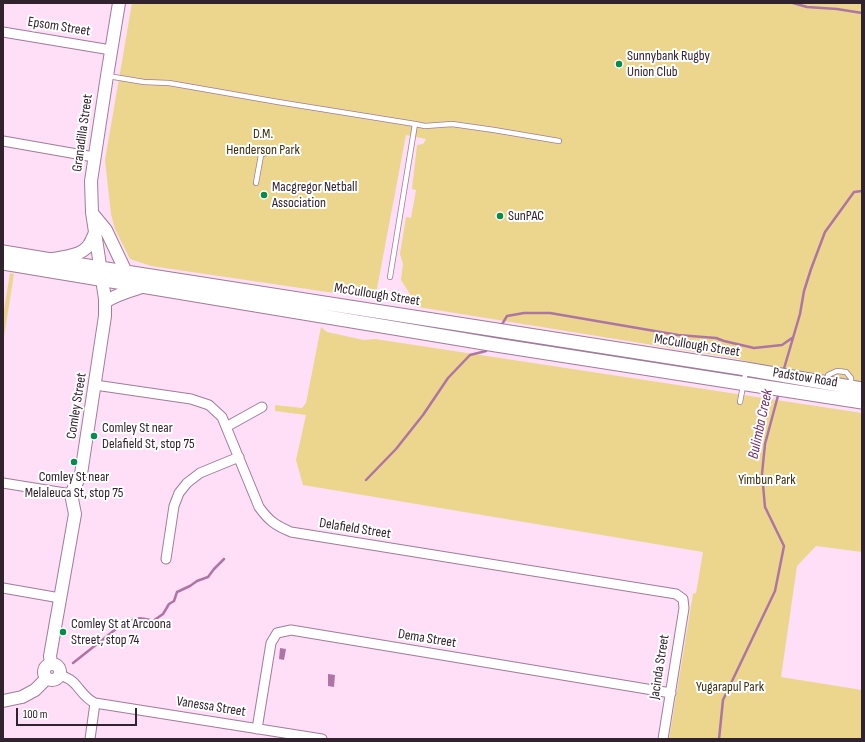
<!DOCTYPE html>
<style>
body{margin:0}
#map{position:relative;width:865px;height:742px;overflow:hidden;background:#fedff7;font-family:"Sofia Sans Condensed",sans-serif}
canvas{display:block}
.frame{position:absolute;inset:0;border:4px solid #31232e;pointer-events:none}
.scale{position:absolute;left:16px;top:708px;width:121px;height:18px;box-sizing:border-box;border:2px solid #31232e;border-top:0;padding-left:5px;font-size:12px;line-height:14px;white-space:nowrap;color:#31232e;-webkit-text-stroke:3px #fff;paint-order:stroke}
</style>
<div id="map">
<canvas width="865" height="742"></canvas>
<div class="frame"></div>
<div class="scale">100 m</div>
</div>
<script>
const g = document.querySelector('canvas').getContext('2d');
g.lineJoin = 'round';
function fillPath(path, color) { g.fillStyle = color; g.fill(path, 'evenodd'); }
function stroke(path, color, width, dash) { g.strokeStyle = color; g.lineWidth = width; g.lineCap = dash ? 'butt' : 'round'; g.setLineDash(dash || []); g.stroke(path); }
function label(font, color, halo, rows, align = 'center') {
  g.font = font + ' "Sofia Sans Condensed",sans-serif'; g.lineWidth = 4; g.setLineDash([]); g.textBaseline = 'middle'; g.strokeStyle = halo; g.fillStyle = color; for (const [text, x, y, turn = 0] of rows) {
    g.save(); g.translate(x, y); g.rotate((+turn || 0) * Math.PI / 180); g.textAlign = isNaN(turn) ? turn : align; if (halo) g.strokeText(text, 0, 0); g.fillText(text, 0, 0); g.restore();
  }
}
const green = new Path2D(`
 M132 3H862V383L793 372 733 358 418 307 401 280 403 264 400 254 406 217 411 218 416 190 412 189 417 145 423 144 426 139 406 135 375 299 151 266 130 259 115 229 111 214 105 160Z
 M10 273 14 274 3 343V316Z
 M321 327 327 332 364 340 375 339 862 413V552L816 546 797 566 781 677 862 690V739H669L693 594 696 593 703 552 303 485 296 460 306 415 275 411V405L302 408 306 403Z`);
const water = new Path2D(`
 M280 648 286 649 284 660 279 659Z
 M328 674 335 675 334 687 328 686Z`);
const stream = new Path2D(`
 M793 3 807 7 837 9 862 13
 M501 326 507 316 524 313H550L678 335 716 338 724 341 754 348 782 345 792 338
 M783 372 800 314 804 291 811 269 825 232 854 192 862 191
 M366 480 396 449 423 415 448 378 470 355 486 351 488 348
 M124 624C136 617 140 617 153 621L163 614 169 604 174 601 177 592 190 586 197 581 208 577 214 569 224 559
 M73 663 116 629
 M719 739 723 700 775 591 784 546 765 507 762 474 765 444 779 392`);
const service = new Path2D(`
 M108 76 144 82 169 83 278 102 415 124 425 126 452 124 494 130 559 141
 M256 183 261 155 269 151
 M390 277 415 124
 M827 381 828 375 837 371 846 372 851 378V385
 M740 402 746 370`);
const minor = new Path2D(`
 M3 32 111 50
 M3 141 94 157
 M95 385 191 399 209 405 222 417 259 507C269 521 275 525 291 532L676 594 683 599 684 608 663 739
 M226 427 262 407
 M3 483 71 494
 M166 559 174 506 179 493 187 483 200 473 239 457
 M3 588 60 598
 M60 675C66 677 72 680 76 685 82 692 86 699 95 703L90 739
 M95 703 322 739
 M257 729 271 643 277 633 291 630 671 693`);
const tertiary = new Path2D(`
 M92 213 106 230 126 272
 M53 259C64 257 81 256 89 245 91 242 93 237 95 233
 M105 302C117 294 129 291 142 287
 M44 672a8 8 0 1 1 16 0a8 8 0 1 1-16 0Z
 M51 664 50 656 75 514 71 494 81 474 105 316V299L92 212 91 181 107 76 119 3
 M3 701 22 697 35 690 47 678`);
const secondary = new Path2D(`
 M3 252 100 268 746 369 862 389
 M3 263 496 345 862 402`);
const markers = [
 [619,64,4,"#028d4b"],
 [264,195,4,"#028d4b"],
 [500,216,4,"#028d4b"],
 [94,436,4,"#028d4b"],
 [74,462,4,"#028d4b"],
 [63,632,4,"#028d4b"]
];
const streetNames = [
 ["Epsom Street",59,27,9],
 ["Granadilla Street",83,133,-82],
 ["McCullough Street",377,295,9],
 ["McCullough Street",697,346,9],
 ["Padstow Road",805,378,9],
 ["Comley Street",77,406,-81],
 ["Delafield Street",355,529,9],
 ["Dema Street",427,639,9],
 ["Jacinda Street",660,667,-81],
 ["Vanessa Street",211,707,9]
];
const poiNames = [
 ["Sunnybank Rugby",627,56],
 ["Union Club",627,72],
 ["Macgregor Netball",272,187],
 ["Association",272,203],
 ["SunPAC",508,216],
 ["Comley St near",102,428],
 ["Delafield St, stop 75",102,444],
 ["Comley St near",74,477,"center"],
 ["Melaleuca St, stop 75",74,493,"center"],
 ["Comley St at Arcoona",71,624],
 ["Street, stop 74",71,640]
];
const parkNames = [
 ["D.M.",263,134],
 ["Henderson Park",263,150],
 ["Yimbun Park",767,480],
 ["Yugarapul Park",730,687]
];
const waterNames = [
 ["Bulimba Creek",761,424,-78]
];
fillPath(green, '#ecd68e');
fillPath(water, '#ae75a4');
stroke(stream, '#ae75a4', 2.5);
stroke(service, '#9f7c98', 6);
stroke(minor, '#9f7c98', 11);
stroke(tertiary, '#9f7c98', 14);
stroke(secondary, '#9f7c98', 15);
stroke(service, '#fff', 4.5);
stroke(minor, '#fff', 9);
stroke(tertiary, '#fff', 12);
stroke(secondary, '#fff', 13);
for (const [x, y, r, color] of markers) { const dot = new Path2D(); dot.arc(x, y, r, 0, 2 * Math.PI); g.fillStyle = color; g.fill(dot); stroke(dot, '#fff', 1.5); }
label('14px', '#31232e', '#fff', streetNames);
label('14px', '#31232e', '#fff', poiNames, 'left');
label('14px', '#392f0f', '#fff', parkNames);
label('italic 15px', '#722c68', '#fff', waterNames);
</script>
